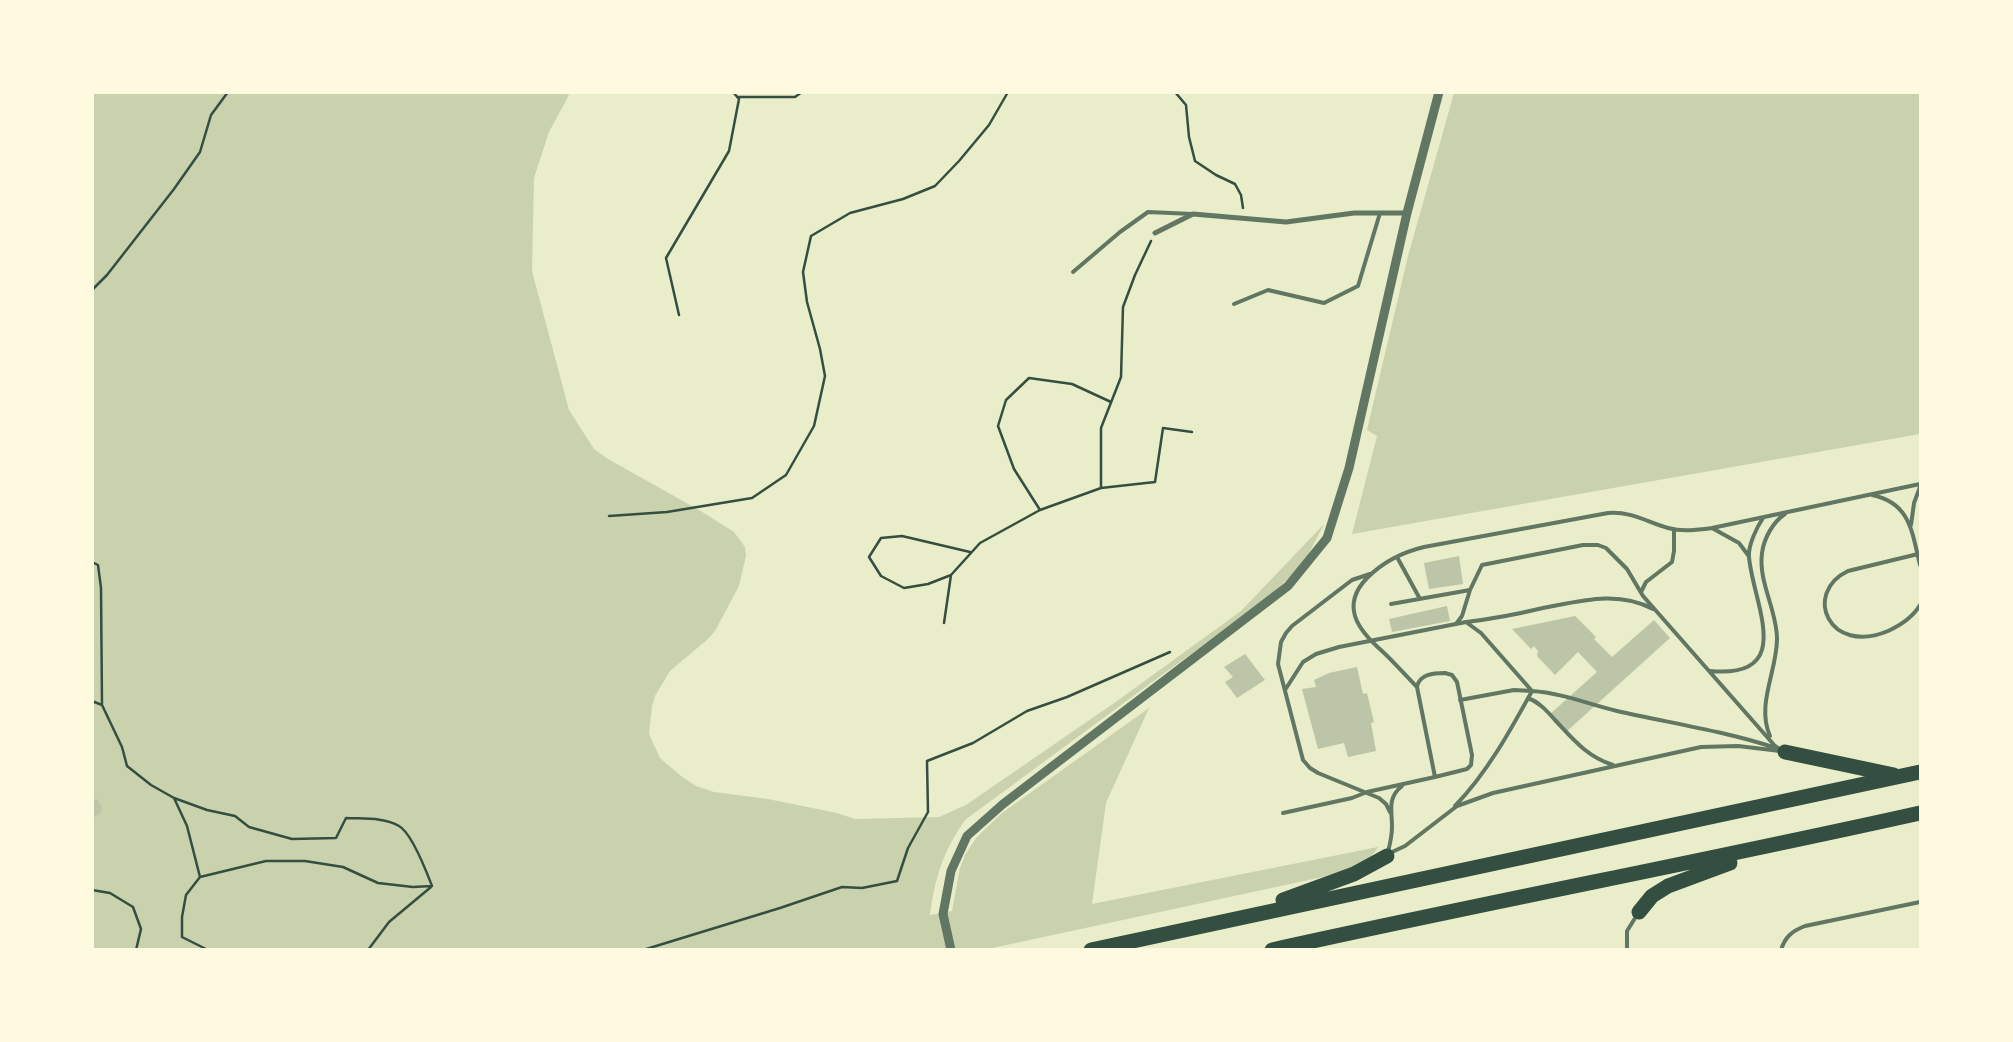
<!DOCTYPE html>
<style>
body{margin:0}
#map{position:relative;width:2013px;height:1042px;overflow:hidden;background:#e9edc9;font-family:"DM Sans",sans-serif}
canvas{display:block}
.frame{position:absolute;inset:0;border:94px solid #fefae0;pointer-events:none}
</style>
<div id="map">
<canvas width="2013" height="1042"></canvas>
<div class="frame"></div>
</div>
<script>
const g = document.querySelector('canvas').getContext('2d');
g.lineJoin = 'round';
function fillPath(path, color) { g.fillStyle = color; g.fill(path, 'evenodd'); }
function stroke(path, color, width, dash) { g.strokeStyle = color; g.lineWidth = width; g.lineCap = dash ? 'butt' : 'round'; g.setLineDash(dash || []); g.stroke(path); }
const green = new Path2D(`
 M562 92 569 95 549 132 534 178 532 271 569 410 594 449 608 459 699 510 734 532 745 547 746 556 739 586 715 631 708 639 670 671 655 696 652 706 649 734 660 758 681 776 696 786 714 792 768 799 837 813 855 819 939 817 966 805 1117 701 1241 611 1324 524 1307 557 1296 572 1266 599 1241 619 1170 669 965 820C943 852 935 877 930 915L952 911 960 868 965 855 976 838 1002 813 1149 708 1106 803 1092 904 1378 847C1369 864 1346 870 1327 876L988 949 93 950V93Z
 M1454 93H1920V434L1352 534 1377 436 1367 430 1408 256Z`);
const building = new Path2D(`
 M1459 556 1463 584 1429 589 1424 563Z
 M1447 606 1450 621 1392 632 1389 619Z
 M1575 616 1596 637 1594 639 1612 657 1654 620 1670 638 1566 732 1550 714 1597 672 1578 652 1555 675 1537 656 1538 651 1534 646 1531 649 1512 629Z
 M1245 654 1265 680 1237 698 1225 682 1233 677 1224 667Z
 M1357 667 1363 694 1367 693 1374 722 1371 723 1376 751 1348 757 1344 743 1318 749 1302 689 1316 687 1314 680 1329 673Z
 M92 799 98 800 102 807 101 813 94 817Z`);
const path = new Path2D(`
 M1175 92 1186 105 1189 137 1195 161 1216 175 1235 184 1241 195 1243 208
 M737 97H795L802 92
 M92 290 107 275 174 189 200 152 211 115 228 92
 M679 315 666 258 729 151 739 99 733 92
 M1101 488 1155 482 1163 428 1192 432
 M1040 510 1014 469 998 426 1006 400 1029 378 1072 384 1111 402
 M609 516 667 512 752 498 786 475 814 426 825 376 820 349 807 302 803 272 811 236 850 213 903 199 935 186 959 161 989 125 1008 92
 M92 562 98 565 101 588 102 705
 M951 575 928 584 904 588 881 576 869 557 881 538 902 536 970 552
 M944 623 951 575 980 543 1040 510 1101 488V428L1121 377 1123 307 1135 275 1151 241
 M92 701 102 705 122 747 127 766 151 785 174 798 207 810 235 816 249 827 292 839 336 838 346 818C363 819 384 817 399 826 412 833 427 873 432 886
 M174 798 187 826 200 877
 M92 890 110 893 133 907 141 929 136 950
 M208 950 182 937V917L186 895 200 877 266 861H305L343 867 378 883 413 887 432 886
 M368 950 389 922 431 887
 M643 950 780 908 842 887 862 888 897 881 908 848 928 812 927 761 973 743 1027 711 1067 697 1170 652`);
const service = new Path2D(`
 M1073 272 1120 232 1148 212 1193 214
 M1234 304 1268 290 1324 303 1358 286 1380 213
 M1872 495C1911 503 1912 533 1920 565
 M1911 525 1914 503 1920 487
 M1712 528 1739 543 1748 555
 M1918 554 1848 571C1802 593 1829 656 1888 631 1901 625 1913 617 1920 605
 M1397 557 1420 599
 M1370 574 1352 580 1292 626 1286 633 1281 642 1278 664 1303 760 1310 768 1318 773 1379 798 1386 804 1390 812
 M1641 592 1646 582 1672 562 1674 551V529
 M1391 604 1470 590
 M1466 622 1481 633 1532 691C1562 693 1588 704 1617 711 1670 723 1724 731 1776 748
 M1456 624 1462 616 1470 590 1482 565 1583 545H1598L1606 548 1627 569 1643 596 1775 746 1783 751
 M1710 671C1797 679 1753 604 1749 557 1748 545 1757 527 1763 518
 M1445 673 1452 675 1457 682 1472 755 1471 765 1467 769 1435 777 1417 687C1419 674 1434 673 1445 673Z
 M1417 687C1405 675 1394 662 1382 651 1358 630 1340 606 1367 578 1383 562 1403 552 1424 547L1608 513C1631 511 1647 522 1668 528 1682 532 1697 530 1712 528L1920 484
 M1285 690 1303 662 1316 654 1339 647 1466 622C1492 619 1518 614 1543 608 1580 601 1618 590 1653 609
 M1528 698C1539 702 1547 711 1555 720 1573 739 1587 757 1613 765
 M1770 736C1756 705 1777 671 1777 639 1777 610 1758 582 1762 553 1764 538 1773 522 1785 514
 M1455 806C1487 773 1510 731 1532 691L1514 690 1460 700
 M1283 813 1352 798 1367 792 1435 777
 M1388 852C1390 844 1392 836 1392 827 1392 810 1387 798 1402 786
 M1390 853 1405 846 1457 806 1493 793 1701 747 1738 746 1780 751
 M1627 950V931L1637 915
 M1781 950C1785 937 1792 931 1805 926L1920 902`);
const minor = new Path2D(`
 M1155 233 1193 214 1286 222 1354 213H1407`);
const tertiary = new Path2D(`
 M951 950 943 914 951 871 967 836 1003 804 1288 586 1327 538 1349 468 1407 213 1439 92`);
const motorway = new Path2D(`
 M1785 752 1894 775
 M1283 900 1354 874 1387 856
 M1639 912 1652 896 1668 886 1730 863
 M1091 950 1920 772
 M1272 950C1488 902 1705 861 1920 813`);
fillPath(green, '#cad2ad');
fillPath(building, '#bcc5a7');
stroke(path, '#344e41', 2.5);
stroke(service, '#617663', 4);
stroke(minor, '#617663', 5);
stroke(tertiary, '#617663', 9);
stroke(motorway, '#344e41', 15);
</script>
